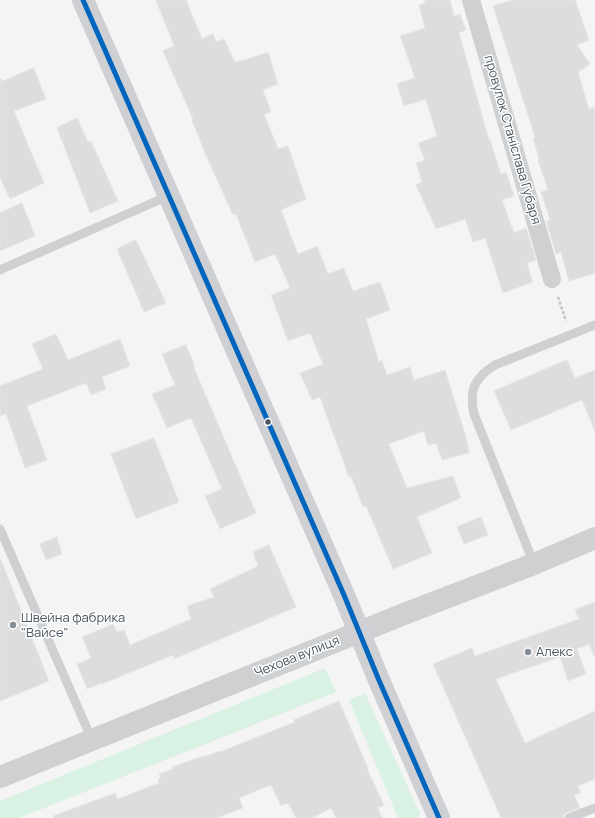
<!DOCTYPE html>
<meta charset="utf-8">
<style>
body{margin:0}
canvas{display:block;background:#f4f4f4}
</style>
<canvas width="595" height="818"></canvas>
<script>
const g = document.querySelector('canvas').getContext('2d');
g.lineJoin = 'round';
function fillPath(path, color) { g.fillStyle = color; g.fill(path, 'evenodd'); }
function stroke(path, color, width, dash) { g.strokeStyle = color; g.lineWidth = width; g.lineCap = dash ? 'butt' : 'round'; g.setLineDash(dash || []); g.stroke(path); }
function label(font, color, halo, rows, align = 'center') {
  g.font = font + ' Manrope,sans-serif'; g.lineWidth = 3; g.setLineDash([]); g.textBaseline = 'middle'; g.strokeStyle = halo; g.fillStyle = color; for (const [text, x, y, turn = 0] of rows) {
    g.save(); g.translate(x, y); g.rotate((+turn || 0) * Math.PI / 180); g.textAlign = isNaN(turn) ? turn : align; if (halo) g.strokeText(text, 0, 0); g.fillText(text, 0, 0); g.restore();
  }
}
const green = new Path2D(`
 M325 668 336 692 19 818H0V801Z
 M365 693 420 814 418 818H398L349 700Z`);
const building = new Path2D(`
 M156 0H186L202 39 213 34 216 42 224 39 235 62 242 60V61L268 52 278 84 263 90 271 112 264 114 278 149 288 146 306 199 281 210 298 254 317 246 328 274 344 268 353 291 380 282 390 310 366 319 379 362 382 360 387 375 410 367 414 380 445 370 466 437 469 453 442 460 436 443 428 445 424 431 389 444 407 488 453 476 461 498 417 517 432 553 393 569 366 506 363 507 351 476 349 477 320 397 312 400 300 373 323 364 310 333 288 341 271 295 290 288 275 254 255 262 236 214 233 215 205 153 192 120 193 119 163 51 174 46Z
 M425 0H450L454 16 460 14 466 30 459 33 489 140H490L501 174 506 172 514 196 502 200 514 233 526 228 536 260 527 263 533 282 503 293 485 238 473 242 465 219 436 229 416 185 422 182 416 163 425 160 418 143 437 136 426 99 404 106 397 84 415 78 400 36 425 28 419 5 425 3Z
 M513 0H575L589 40 577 45 590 64 578 72 589 109 595 107V273L569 281 561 252 556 254 546 221 550 220 541 192 548 190 538 160 539 159 533 138 535 137 493 6Z
 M34 68 46 99 14 111 44 183 10 199 0 178V78L2 81Z
 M77 118 88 142 91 141 118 201 90 213 57 128Z
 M22 203 35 236 0 251V213Z
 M136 240 166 303 144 312 117 249Z
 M56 334 68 360 120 339 130 366 102 377 106 389 91 395 86 383 27 406 47 460 25 468 6 414 0 416V386L43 369 32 344Z
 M186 345 195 367 194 368 256 513 220 529 205 496 222 489 191 418 167 428 152 394 175 385 162 354Z
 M567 360 575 378 595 370V431L582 400 511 430 494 391Z
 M154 438 179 502 136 519 111 454Z
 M481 517 488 535 464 544 457 527Z
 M57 537 62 554 46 560 40 544Z
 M269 545 296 607 174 659 173 655 102 684V683L87 689 77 664 91 658 82 637 113 624 117 632 124 630 130 645 191 619 187 606 214 597 210 589 258 566 253 552Z
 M1 560 49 681 0 701V561Z
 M595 602V657H594L589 644 577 649 586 674 568 681 560 657 496 679 525 743 595 711V779L578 786 581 793 574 795 580 808 566 813 564 815 563 818H501L433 664 472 648 475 656 579 619 575 610Z
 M339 701 368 768 367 769 384 805 378 808 382 818H336L331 808 312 818H296L288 803 281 806 271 785 239 798 243 808 216 818H54L53 816 115 793 118 799 159 783 158 779 161 778 159 774 173 769 172 767 203 756 204 757 219 751 220 752 295 722 294 720Z`);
const path = new Path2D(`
 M558 297 566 321`);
const service = new Path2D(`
 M0 270 168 196
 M0 529 92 740
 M534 564 474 414C469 390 474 378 495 365L595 325
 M569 818 595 808`);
const minor = new Path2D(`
 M471 0 552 279`);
const tertiary = new Path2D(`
 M0 777 404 614 534 564 595 538`);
const secondary = new Path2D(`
 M83 0 344 595 378 678 439 818`);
const bus1 = new Path2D(`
 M83 0 344 595 378 678 439 818`);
const markers = [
 [268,422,3.5,"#4a5661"],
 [13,625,4,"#868d94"],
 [528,652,4,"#868d94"]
];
const streetNames = [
 ["провулок Станіслава Губаря",512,140,74],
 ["Чехова вулиця",297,657,-22]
];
const poiNames = [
 ["Швейна фабрика",21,618],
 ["\"Вайсе\"",21,633],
 ["Алекс",536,652]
];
fillPath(green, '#d9f2e3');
fillPath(building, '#ddddde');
stroke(building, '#e5e6e7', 1);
stroke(path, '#bcc7c4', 2.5, [3, 2]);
stroke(service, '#ced0d2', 9);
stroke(minor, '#ced0d2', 18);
stroke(tertiary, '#ced0d2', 22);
stroke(secondary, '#ced0d4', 22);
stroke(bus1, '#0065bd', 5);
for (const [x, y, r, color] of markers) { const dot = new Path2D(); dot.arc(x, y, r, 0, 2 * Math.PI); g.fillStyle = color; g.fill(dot); stroke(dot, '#fff', 1.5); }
label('13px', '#4a5661', '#fff', streetNames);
label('13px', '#4a5661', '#fff', poiNames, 'left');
</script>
